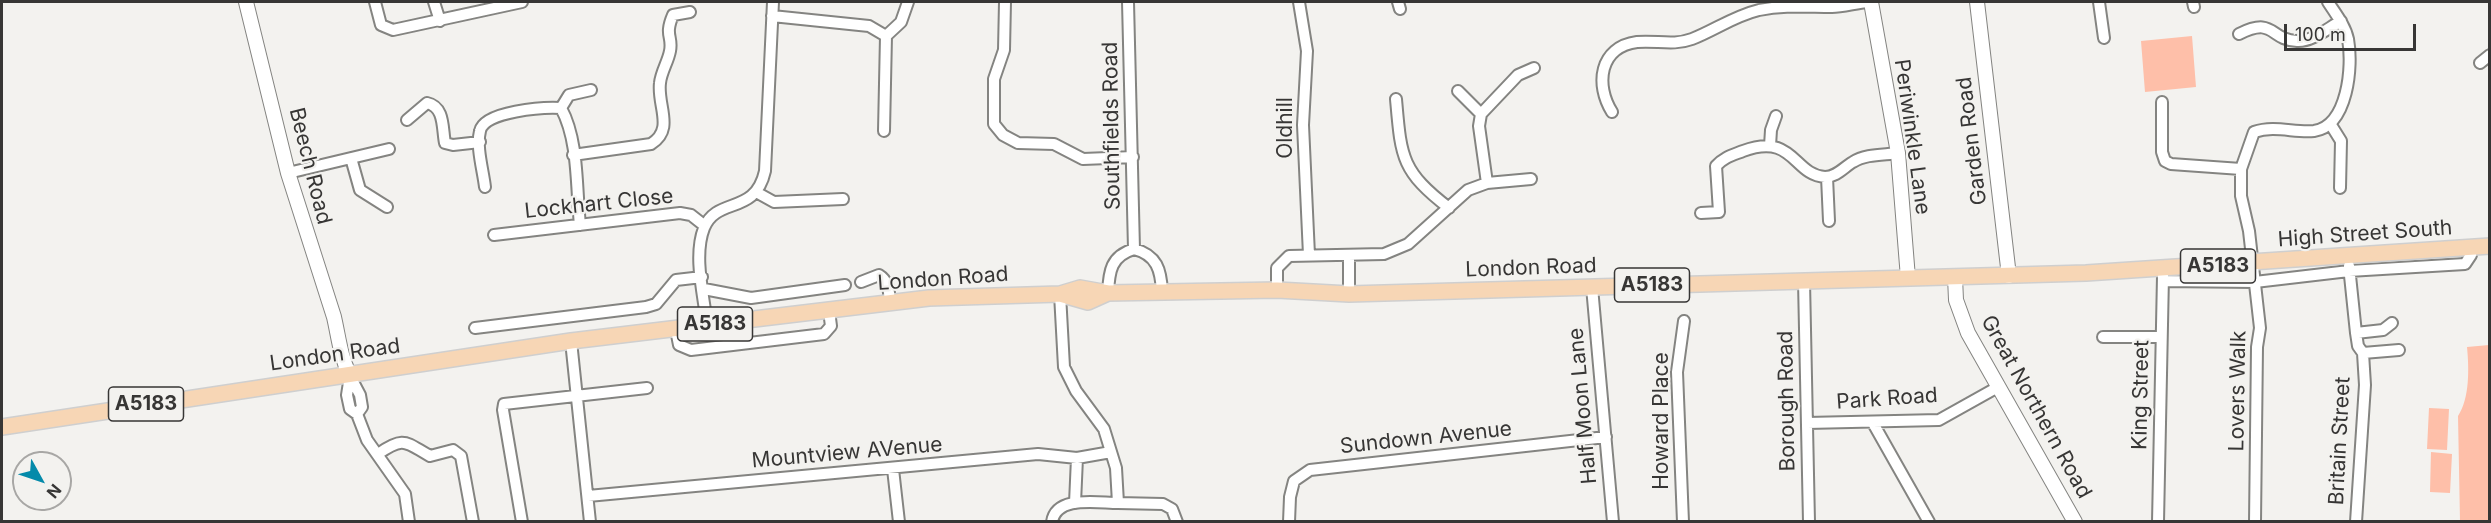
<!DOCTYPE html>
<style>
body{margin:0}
#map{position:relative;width:2491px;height:523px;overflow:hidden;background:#f3f2ef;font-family:Inter,sans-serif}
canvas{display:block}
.frame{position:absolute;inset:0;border:3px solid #373635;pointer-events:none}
.north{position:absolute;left:12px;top:451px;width:60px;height:60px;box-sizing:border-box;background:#f3f2ef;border:2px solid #a8a7a5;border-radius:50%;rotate:130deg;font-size:16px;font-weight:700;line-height:24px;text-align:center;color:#373635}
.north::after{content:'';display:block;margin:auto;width:21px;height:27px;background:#048aaa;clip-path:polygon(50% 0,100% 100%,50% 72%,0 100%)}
.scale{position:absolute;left:2284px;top:24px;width:132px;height:27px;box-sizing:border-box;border:3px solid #373635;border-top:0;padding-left:8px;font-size:18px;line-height:21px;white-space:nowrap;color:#373635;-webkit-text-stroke:4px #f3f2ef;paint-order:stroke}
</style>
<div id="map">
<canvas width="2491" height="523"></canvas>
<div class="frame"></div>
<div class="north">N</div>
<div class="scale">100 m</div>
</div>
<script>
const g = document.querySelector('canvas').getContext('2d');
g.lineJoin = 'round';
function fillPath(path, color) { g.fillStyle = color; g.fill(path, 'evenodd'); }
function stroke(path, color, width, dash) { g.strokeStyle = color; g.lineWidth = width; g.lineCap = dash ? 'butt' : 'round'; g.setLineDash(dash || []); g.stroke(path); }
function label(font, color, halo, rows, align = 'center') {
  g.font = font + ' Inter,sans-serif'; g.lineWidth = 4.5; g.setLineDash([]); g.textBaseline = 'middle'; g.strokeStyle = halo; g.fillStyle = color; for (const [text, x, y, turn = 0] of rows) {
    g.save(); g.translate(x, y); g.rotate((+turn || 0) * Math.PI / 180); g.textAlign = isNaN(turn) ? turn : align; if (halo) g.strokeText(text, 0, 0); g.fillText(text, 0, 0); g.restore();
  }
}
const green = new Path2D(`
 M2192 36 2196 87 2145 92 2141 41Z
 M2489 345V521H2460L2458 416C2470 398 2469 368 2467 347Z
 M2429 408 2449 409 2447 450 2427 449Z
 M2431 452 2452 454 2450 493 2430 492Z`);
const street = new Path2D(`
 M375 2 381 25 393 30 522 2
 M434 2 440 21
 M1005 2 1004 50 994 79V124L1003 135 1018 143 1054 144 1083 159 1133 157
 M1128 2 1134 249
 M1299 2 1307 51 1303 125 1309 255
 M1398 2 1400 9
 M2099 2 2104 38
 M2193 2 2194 7
 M772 16 869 26 886 36 884 131
 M2239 34C2275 16 2269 40 2297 41 2312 42 2328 28 2341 21
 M886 36 901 22 908 2
 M2480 63 2490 55
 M1458 91 1481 114
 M1396 99C1401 157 1401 171 1449 208
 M2162 102V152L2165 161 2171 164 2241 169
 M561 108 569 95 591 90
 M1612 112C1595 85 1599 47 1637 42 1656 40 1673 46 1692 39 1715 30 1734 16 1759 10 1784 5 1806 7 1832 7 1843 7 1856 3 1868 2
 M407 120 427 103C445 107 442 128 445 143L453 145 480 142
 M2331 125 2341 141 2340 188
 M1770 146 1771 130 1776 116
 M573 155 651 144C675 129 657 106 660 83 661 72 668 62 670 51 673 36 664 36 673 15L690 12
 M351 158 360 190 387 207
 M288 173 389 149
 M1827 177 1829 221
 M1487 183 1479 126 1481 114 1518 75 1534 68
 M485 187C483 170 476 147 480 131 484 111 544 107 561 108 579 141 576 188 580 225
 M756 192 774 202 843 199
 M1701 213 1719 212 1716 166C1724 157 1733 155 1743 151 1794 132 1793 175 1825 177 1837 177 1844 167 1853 162 1865 154 1884 155 1898 153
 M494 235 680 213 691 215 705 226
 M2349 266 2356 333 2358 346 2363 353 2365 385 2356 522
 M1804 281 1809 522
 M2163 281 2255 282 2349 271 2465 264 2471 255 2472 247
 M861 282 879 275C889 281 889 292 890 302
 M1592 287 1613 522
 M704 289 751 298 845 285
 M1277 290V268L1289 256 1384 254 1408 244 1468 190 1487 183 1531 179
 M1108 293C1109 271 1111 256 1134 249 1157 255 1161 270 1162 292
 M1060 294 1064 367 1076 391 1104 429 1116 468 1118 503 1163 504 1172 509 1177 522
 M1349 294V256
 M707 325C704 296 693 256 704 228 717 196 755 216 765 171L773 2
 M475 328 646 307 656 304 676 280 702 277
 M676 330 679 345 691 350 824 334 831 326 829 311
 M2356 333 2383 330 2392 323
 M2103 337H2161
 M571 341 590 522
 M2363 353 2399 350
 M350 376 347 395 350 409 357 414 367 440 405 494 409 522
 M350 376 360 395 362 407 357 414
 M1807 423 1939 420 1998 387
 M1873 423 1929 522
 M378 454C405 435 406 443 430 456L453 450 461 456 473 522
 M893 469 899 522
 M588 496 1038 454 1077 458 1111 452
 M1075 503 1077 458
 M522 522 503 410 504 404 647 388
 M1052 522C1056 495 1097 503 1118 503
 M1289 522 1290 497 1294 481 1310 470 1606 437
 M1683 522 1677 372 1684 321
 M2158 522 2163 276
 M2255 522 2257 347 2260 328 2249 231 2241 196V169L2254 132C2275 125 2294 133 2314 131 2348 126 2353 66 2348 39 2345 25 2335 13 2328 2`);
const secondary = new Path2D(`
 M246 2 288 173 334 317C339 339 340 355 350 376
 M1871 2 1898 153 1908 278
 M1977 2 2009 276
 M1955 277 1956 300 1968 333 2075 522`);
const primary = new Path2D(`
 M1060 294 1088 302 1108 293
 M2 427 571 341 929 298 1060 294 1080 288 1108 293 1277 290 1349 294 2086 273 2490 246`);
const shields = [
 [2218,266,75],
 [1652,285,75],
 [715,324,75],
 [146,404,75]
];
const shieldNames = [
 ["A5183",2218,266],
 ["A5183",1652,285],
 ["A5183",715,324],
 ["A5183",146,404]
];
const streetNames = [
 ["Southfields Road",1112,126,-91],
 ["Oldhill",1286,128,-90],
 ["Periwinkle Lane",1912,137,82],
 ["Garden Road",1972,141,-97],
 ["Beech Road",310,166,76],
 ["Lockhart Close",599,204,-6],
 ["High Street South",2365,234,-4],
 ["London Road",1531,268,-2],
 ["London Road",943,279,-4],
 ["London Road",335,355,-8],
 ["Lovers Walk",2238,391,-89],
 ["King Street",2141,395,-89],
 ["Park Road",1887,399,-4],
 ["Borough Road",1787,401,-91],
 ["Half Moon Lane",1583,406,-95],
 ["Great Northern Road",2036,407,61],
 ["Howard Place",1662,421,-90],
 ["Sundown Avenue",1426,438,-6],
 ["Britain Street",2340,441,-87],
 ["Mountview AVenue",847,453,-5]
];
fillPath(green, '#febfa9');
stroke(street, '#848481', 14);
stroke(secondary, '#848481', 16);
stroke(primary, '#cfcfcf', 18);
stroke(street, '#fff', 10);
stroke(secondary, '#fff', 14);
stroke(primary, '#f7d6b5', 15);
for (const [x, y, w] of shields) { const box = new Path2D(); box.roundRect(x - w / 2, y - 17, w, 34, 4.5); g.fillStyle = '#f3f2ef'; g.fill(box); stroke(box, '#373635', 1.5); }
label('bold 20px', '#373635', null, shieldNames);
label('21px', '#373635', '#f3f2ef', streetNames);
</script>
